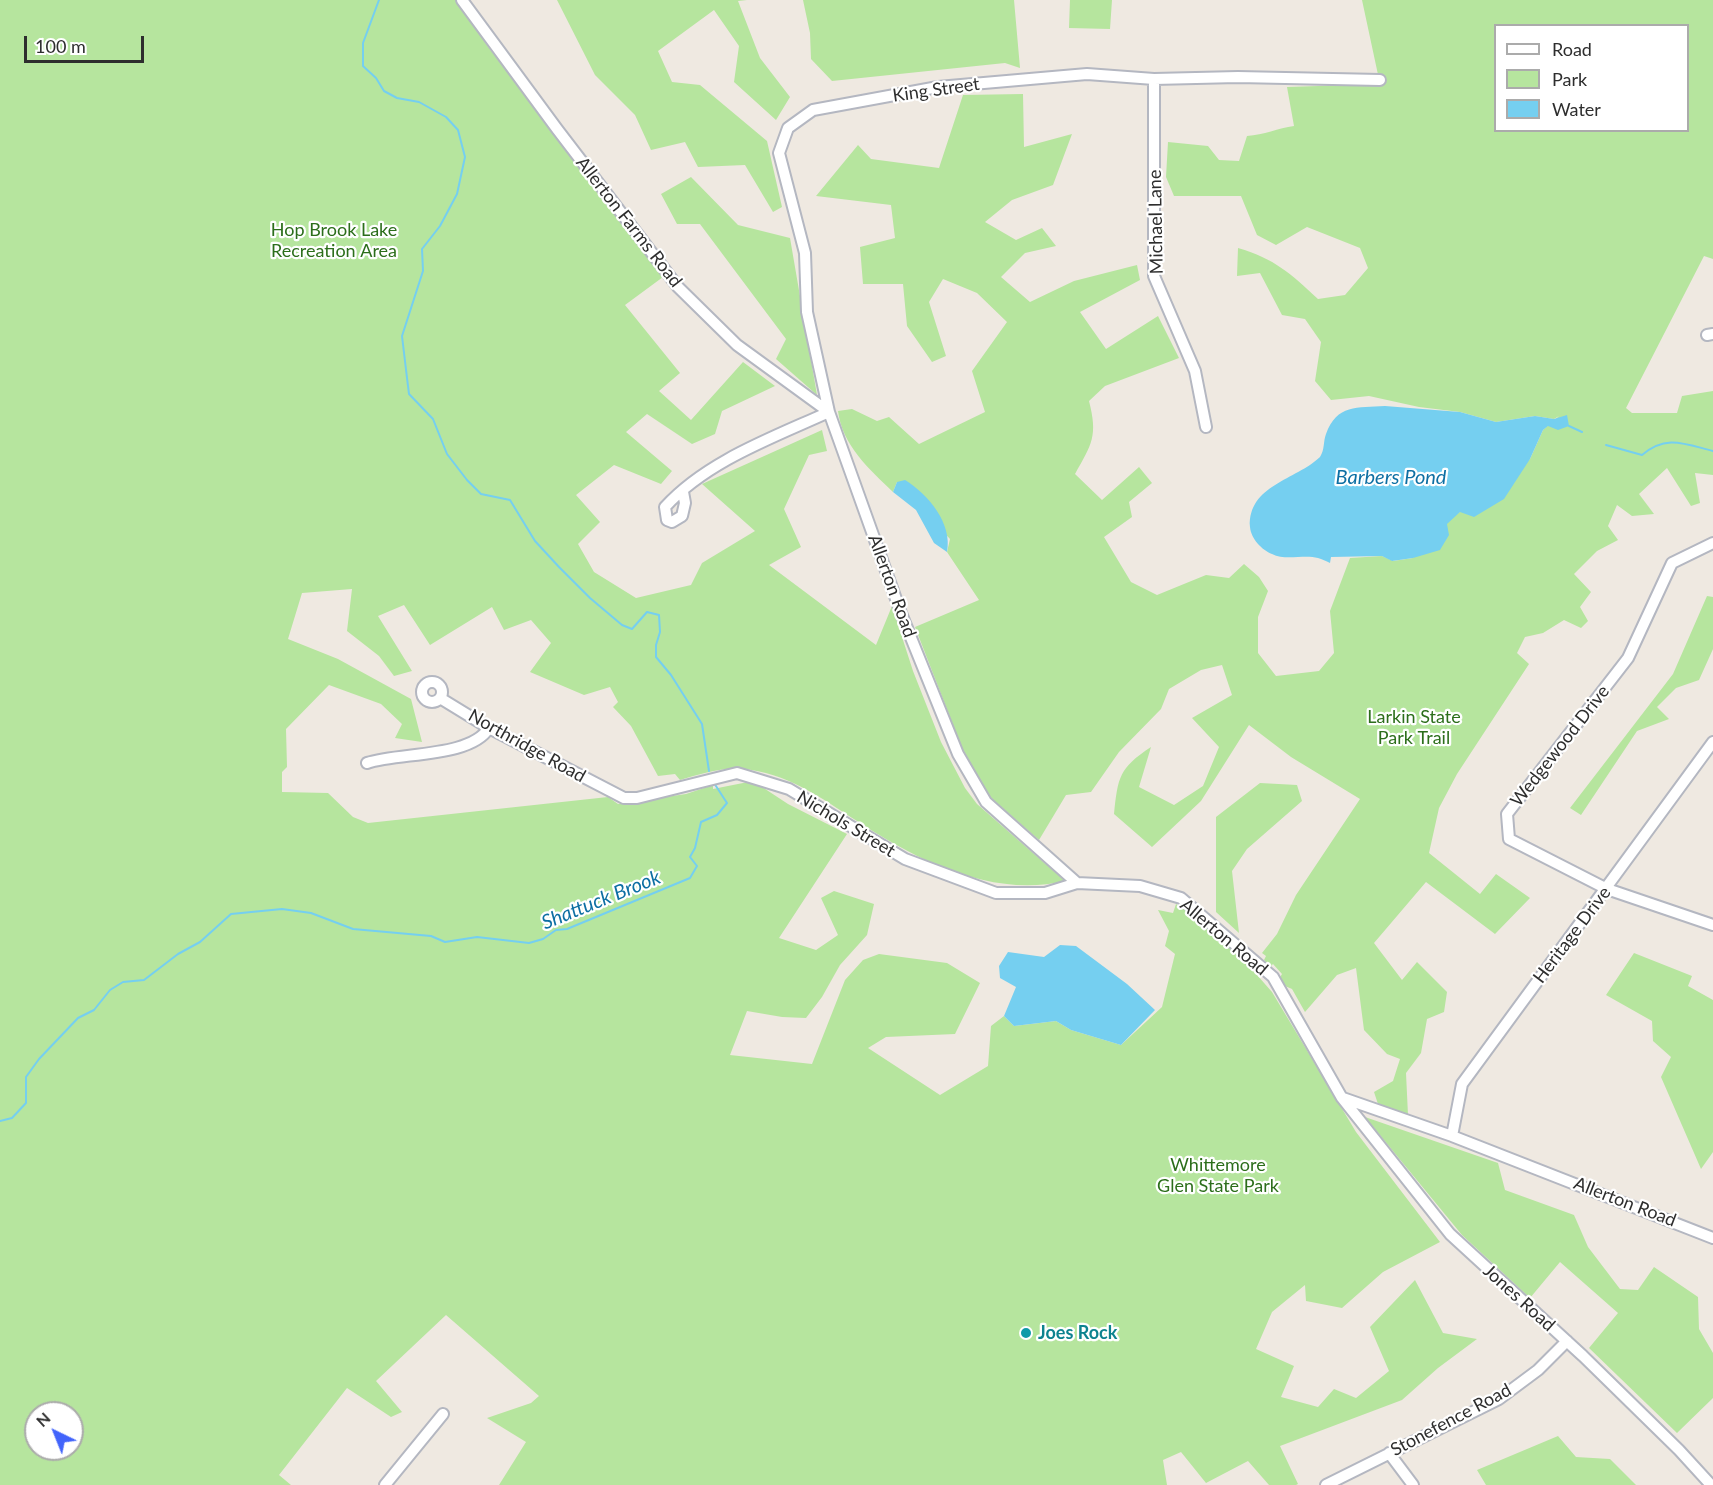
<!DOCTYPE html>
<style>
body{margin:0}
#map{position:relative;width:1713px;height:1485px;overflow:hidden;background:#efe9e1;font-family:Lato,sans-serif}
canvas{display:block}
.legend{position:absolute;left:1494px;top:24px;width:195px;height:108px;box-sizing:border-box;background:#fff;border:2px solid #ababab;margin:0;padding:8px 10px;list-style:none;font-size:18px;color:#2e2e2e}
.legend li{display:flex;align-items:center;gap:12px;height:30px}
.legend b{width:30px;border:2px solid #ababab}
.north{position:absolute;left:24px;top:1401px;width:60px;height:60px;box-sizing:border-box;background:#fff;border:2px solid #ababab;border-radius:50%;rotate:317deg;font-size:16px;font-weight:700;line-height:24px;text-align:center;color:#2e2e2e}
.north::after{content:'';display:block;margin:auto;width:21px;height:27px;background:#4264fb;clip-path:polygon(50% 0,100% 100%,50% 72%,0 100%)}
.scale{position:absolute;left:24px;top:36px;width:120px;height:27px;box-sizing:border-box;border:3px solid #2e2e2e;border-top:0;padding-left:8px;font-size:18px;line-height:21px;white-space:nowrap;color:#2e2e2e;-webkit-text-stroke:4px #fff;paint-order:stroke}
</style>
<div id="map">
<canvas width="1713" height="1485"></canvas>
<ul class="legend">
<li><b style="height:8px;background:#fff"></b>Road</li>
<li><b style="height:16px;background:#b6e59e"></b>Park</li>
<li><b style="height:16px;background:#75cff0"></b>Water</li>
</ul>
<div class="north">N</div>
<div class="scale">100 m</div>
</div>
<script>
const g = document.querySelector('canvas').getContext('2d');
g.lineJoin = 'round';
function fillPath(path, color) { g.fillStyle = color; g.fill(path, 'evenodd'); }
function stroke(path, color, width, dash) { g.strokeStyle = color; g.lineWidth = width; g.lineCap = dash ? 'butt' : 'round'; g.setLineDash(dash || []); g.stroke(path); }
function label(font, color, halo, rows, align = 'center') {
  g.font = font + ' Lato,sans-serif'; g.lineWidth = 4.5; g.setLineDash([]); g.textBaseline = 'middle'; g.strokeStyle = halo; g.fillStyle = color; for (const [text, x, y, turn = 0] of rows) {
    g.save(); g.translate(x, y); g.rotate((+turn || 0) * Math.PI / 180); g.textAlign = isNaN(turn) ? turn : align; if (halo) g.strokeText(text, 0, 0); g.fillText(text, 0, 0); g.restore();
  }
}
const green = new Path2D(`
 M0 0H459L486 44 663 277 625 305 680 373 659 391 691 420 743 362 775 386 722 411 715 434 692 444 647 414 626 432 672 471 661 484 614 465 576 495 600 522 578 544 594 572 636 598 691 585 702 563 755 531 702 484 822 430 827 451 809 455 784 509 801 547 769 565 876 645 892 606 913 671 941 742 965 788 977 804 1065 881C992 898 918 861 857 821 821 798 786 772 742 769 721 767 700 774 680 780L675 774 658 776 631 726 613 707 618 702 610 687 584 695 530 672 551 643 531 620 504 630 492 607 430 645 404 605 378 616 412 671 394 676 379 656 347 631 352 589 302 593 288 639 338 659 411 699 422 742 395 738 402 724 381 704 329 685 286 729 287 767 282 772V792L328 793 353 817 368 823 608 797 618 804 686 794 713 785V789L753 781 788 804 847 834 779 938 816 950 838 935 821 898 834 891 874 904 867 935 840 965 822 997 806 1018 782 1017 747 1011 730 1055 812 1064 845 980 863 960 879 954 947 963 980 983 955 1034 886 1037 868 1048 940 1095 988 1066 991 1026 1004 1016 1014 1026 1056 1021 1071 1030 1121 1045 1162 1007 1175 954 1165 946 1169 931 1158 910 1173 913 1176 904 1194 915 1250 967 1272 992 1356 1132 1440 1242 1383 1272 1342 1308 1306 1301 1305 1285 1272 1312 1256 1349 1294 1366 1281 1397 1318 1407 1334 1389 1356 1398 1389 1371 1370 1327 1415 1280 1443 1333 1477 1339 1438 1368 1402 1400 1280 1446 1298 1484 1296 1485H1269L1248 1461 1206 1483 1181 1452 1163 1460 1167 1485H499L526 1442 487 1418 531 1403 539 1396 446 1315 376 1381 402 1412 391 1417 347 1388 279 1475 291 1485H0ZM36 1413H72V1449H36Z
 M557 0H747L738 1 760 58 790 97 776 120 734 82 739 46 714 10 658 51 672 82 700 85 767 141 782 207 773 212 745 165 698 167 685 142 651 150 635 115 595 75Z
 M803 0H1014L1020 68 1005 63 832 81 811 59 810 33Z
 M1070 0H1112L1110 29 1069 28Z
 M1362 0H1713V259L1704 256 1626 408 1632 413H1677L1682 396 1713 391V475L1695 473 1700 503 1691 506 1667 468 1639 494 1654 514 1632 516 1617 505 1608 526 1618 540 1597 551 1574 574 1591 592 1580 607 1588 621 1581 628 1564 620 1543 633 1525 637 1517 653 1529 664 1457 774 1439 808 1429 853 1480 894 1496 874 1530 898 1495 934 1426 882 1374 943 1402 980 1417 962 1447 992 1444 1012 1427 1019 1421 1053 1406 1073 1408 1115 1379 1107 1374 1092 1393 1081 1400 1059 1387 1054 1364 1030 1356 968 1337 975 1305 1012 1292 989 1285 986 1279 979 1282 974 1273 964 1270 967 1264 960 1266 956 1262 953 1277 934 1296 895 1360 799 1291 757 1249 725 1201 801 1152 847 1114 814C1118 777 1119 768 1151 747L1139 787 1174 805 1203 786 1219 747 1192 718 1232 695 1222 665 1201 670 1169 689 1161 709 1119 752 1091 792 1066 795 1039 840 989 796 962 748 915 627 979 600 947 552 950 539 897 482 893 492C870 470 842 445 838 411L852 409 877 421 889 417 919 444 985 412 972 371 1007 322 977 293 943 279 929 302 946 356 932 362 907 326 903 284H863L860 247 895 238 891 205 816 196 858 145 871 159 939 168 963 95 1023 94 1024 147 1072 134 1053 185 1012 200 985 222 1016 240 1042 228 1056 246 1025 253 1001 277 1030 302 1074 281 1137 265 1140 280 1080 312 1106 349 1158 316 1179 358 1105 386 1089 401C1098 436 1092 444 1075 474L1102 500 1139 467 1152 483 1129 502 1132 517 1104 537 1131 582 1157 595 1206 575 1229 578 1244 564 1259 577 1268 591 1258 617V653L1276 676 1319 671 1334 653 1330 611 1350 558 1382 556 1393 561 1413 558 1453 517 1530 459 1543 430 1559 416 1554 419 1535 416 1496 422 1460 412 1419 407 1369 396 1331 400 1315 381 1321 342 1305 319 1282 315 1260 273 1237 276 1238 248C1275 259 1290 273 1318 299L1345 295 1368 268 1360 248 1307 227 1276 245 1257 235 1241 196H1174L1166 177 1168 142 1208 146 1219 160 1239 161 1247 136C1264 135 1278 128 1294 126L1287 87 1380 84ZM1496 26H1688V130H1496Z
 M691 177 738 225 790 238 817 395 776 359 786 339 700 224H677L661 194Z
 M1707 596 1713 597V649L1699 680 1676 688 1657 707 1669 719 1637 731 1581 815 1570 808 1673 674Z
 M1260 783 1297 785 1302 801 1247 849 1232 871 1239 933 1216 912V817Z
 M1634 953 1692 976 1688 986 1713 1000V1152L1701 1169 1661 1077 1671 1057 1653 1041 1652 1021 1606 995Z
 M1365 1117 1498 1163 1505 1190 1574 1215 1588 1247 1620 1289 1638 1290 1654 1267 1698 1297 1699 1329 1713 1353V1398L1677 1433 1589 1348 1618 1313 1560 1262 1530 1298 1462 1235Z
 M1558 1436 1576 1457 1610 1459 1636 1485H1486L1477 1470Z`);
const water = new Path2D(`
 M1385 406 1460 412 1496 422 1535 416 1554 419 1567 415 1569 426 1558 430 1548 426 1543 430 1530 459 1504 499 1474 517 1460 512 1447 524 1449 535 1440 550 1413 558 1392 561 1382 556 1331 557 1330 563C1326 561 1322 559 1318 558 1304 554 1286 561 1272 554 1262 550 1251 539 1250 527 1248 485 1296 480 1320 457 1325 449 1323 442 1326 434 1337 404 1357 408 1385 406Z
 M905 480C928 494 953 524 947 552L934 543 916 510 893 492 897 482Z
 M1060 945 1076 946 1127 984 1155 1010 1121 1045 1071 1030 1056 1021 1014 1026 1004 1016 1016 987 1000 978 999 966 1008 952 1044 957Z`);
const stream = new Path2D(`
 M379 0 363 43V66L376 78 384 91 397 98 419 102 446 117 458 130 465 157 457 194 440 226 422 249 423 271 402 336 407 378 409 394 433 419 447 454 467 480 481 494 510 500 535 541 559 567 590 598 622 625 632 629 647 612 659 615 660 632 656 645V657L671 675 702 724 709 771
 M1569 426 1582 432
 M1606 445 1642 455C1666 434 1685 444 1713 451
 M0 1121 12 1118 26 1103V1077L39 1059 78 1018 94 1010 110 990 123 982 144 980 178 954 200 942 231 914 282 909 311 913 353 929 431 936 445 942 477 937 529 943 543 939 556 930 567 929 690 878 697 866 690 857 695 848 701 822 717 815 727 803 714 783`);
const minor = new Path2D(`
 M462 0 557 129 678 287 737 345 829 412
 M1154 79V276L1195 371 1206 427
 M1380 80 1238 77 1154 79 1087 74 938 87 813 110 788 128 779 153 805 253 807 312 829 412 901 613 958 754 986 802 1077 883 1140 886 1181 898 1273 977 1342 1098 1450 1234 1583 1356 1679 1450 1711 1485
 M1707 335 1713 334
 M683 492 685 503 682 516 672 522 667 520 665 507C707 461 772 438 829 412
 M1713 543 1672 563 1628 658 1507 814 1509 839 1607 889 1713 925
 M422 692a10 10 0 1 1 20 0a10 10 0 1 1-20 0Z
 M440 698 489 728 624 798H637L737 773 789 789 905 859 996 893H1045L1077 883
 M367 763C400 752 470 758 489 728
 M1343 1098 1452 1136 1713 1238
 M1452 1136 1462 1084 1713 742
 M1389 1453 1413 1485
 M385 1485 443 1414
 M1326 1485 1499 1399 1538 1370 1567 1341`);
const markers = [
 [1026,1333,6,"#0f9aa8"]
];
const streetNames = [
 ["King Street",936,90,-8],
 ["Allerton Farms Road",629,222,52],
 ["Michael Lane",1156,222,-91],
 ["Allerton Road",892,586,70],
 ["Northridge Road",527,746,29],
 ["Wedgewood Drive",1560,746,-52],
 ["Nichols Street",846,824,31],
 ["Heritage Drive",1572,935,-53],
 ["Allerton Road",1224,937,40],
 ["Allerton Road",1625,1202,21],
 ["Jones Road",1519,1298,42],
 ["Stonefence Road",1451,1420,-28]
];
const parkNames = [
 ["Hop Brook Lake",334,230],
 ["Recreation Area",334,251],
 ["Larkin State",1414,717],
 ["Park Trail",1414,738],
 ["Whittemore",1218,1165],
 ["Glen State Park",1218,1186]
];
const cultureNames = [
 ["Joes Rock",1038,1333]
];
const waterNames = [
 ["Barbers Pond",1391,478],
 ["Shattuck Brook",601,900,-22]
];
fillPath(green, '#b6e59e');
fillPath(water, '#75cff0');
stroke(stream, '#75cff0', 2);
stroke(minor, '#b4b7c1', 14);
stroke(minor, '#fff', 10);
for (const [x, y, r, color] of markers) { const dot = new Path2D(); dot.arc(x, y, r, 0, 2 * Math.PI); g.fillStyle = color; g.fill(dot); stroke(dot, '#fff', 2); }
label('18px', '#2e2e2e', '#fff', streetNames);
label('18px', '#2c6e1b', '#fff', parkNames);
label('bold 18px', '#0d838f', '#fff', cultureNames, 'left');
label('italic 20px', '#0d6fa3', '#fff', waterNames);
</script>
